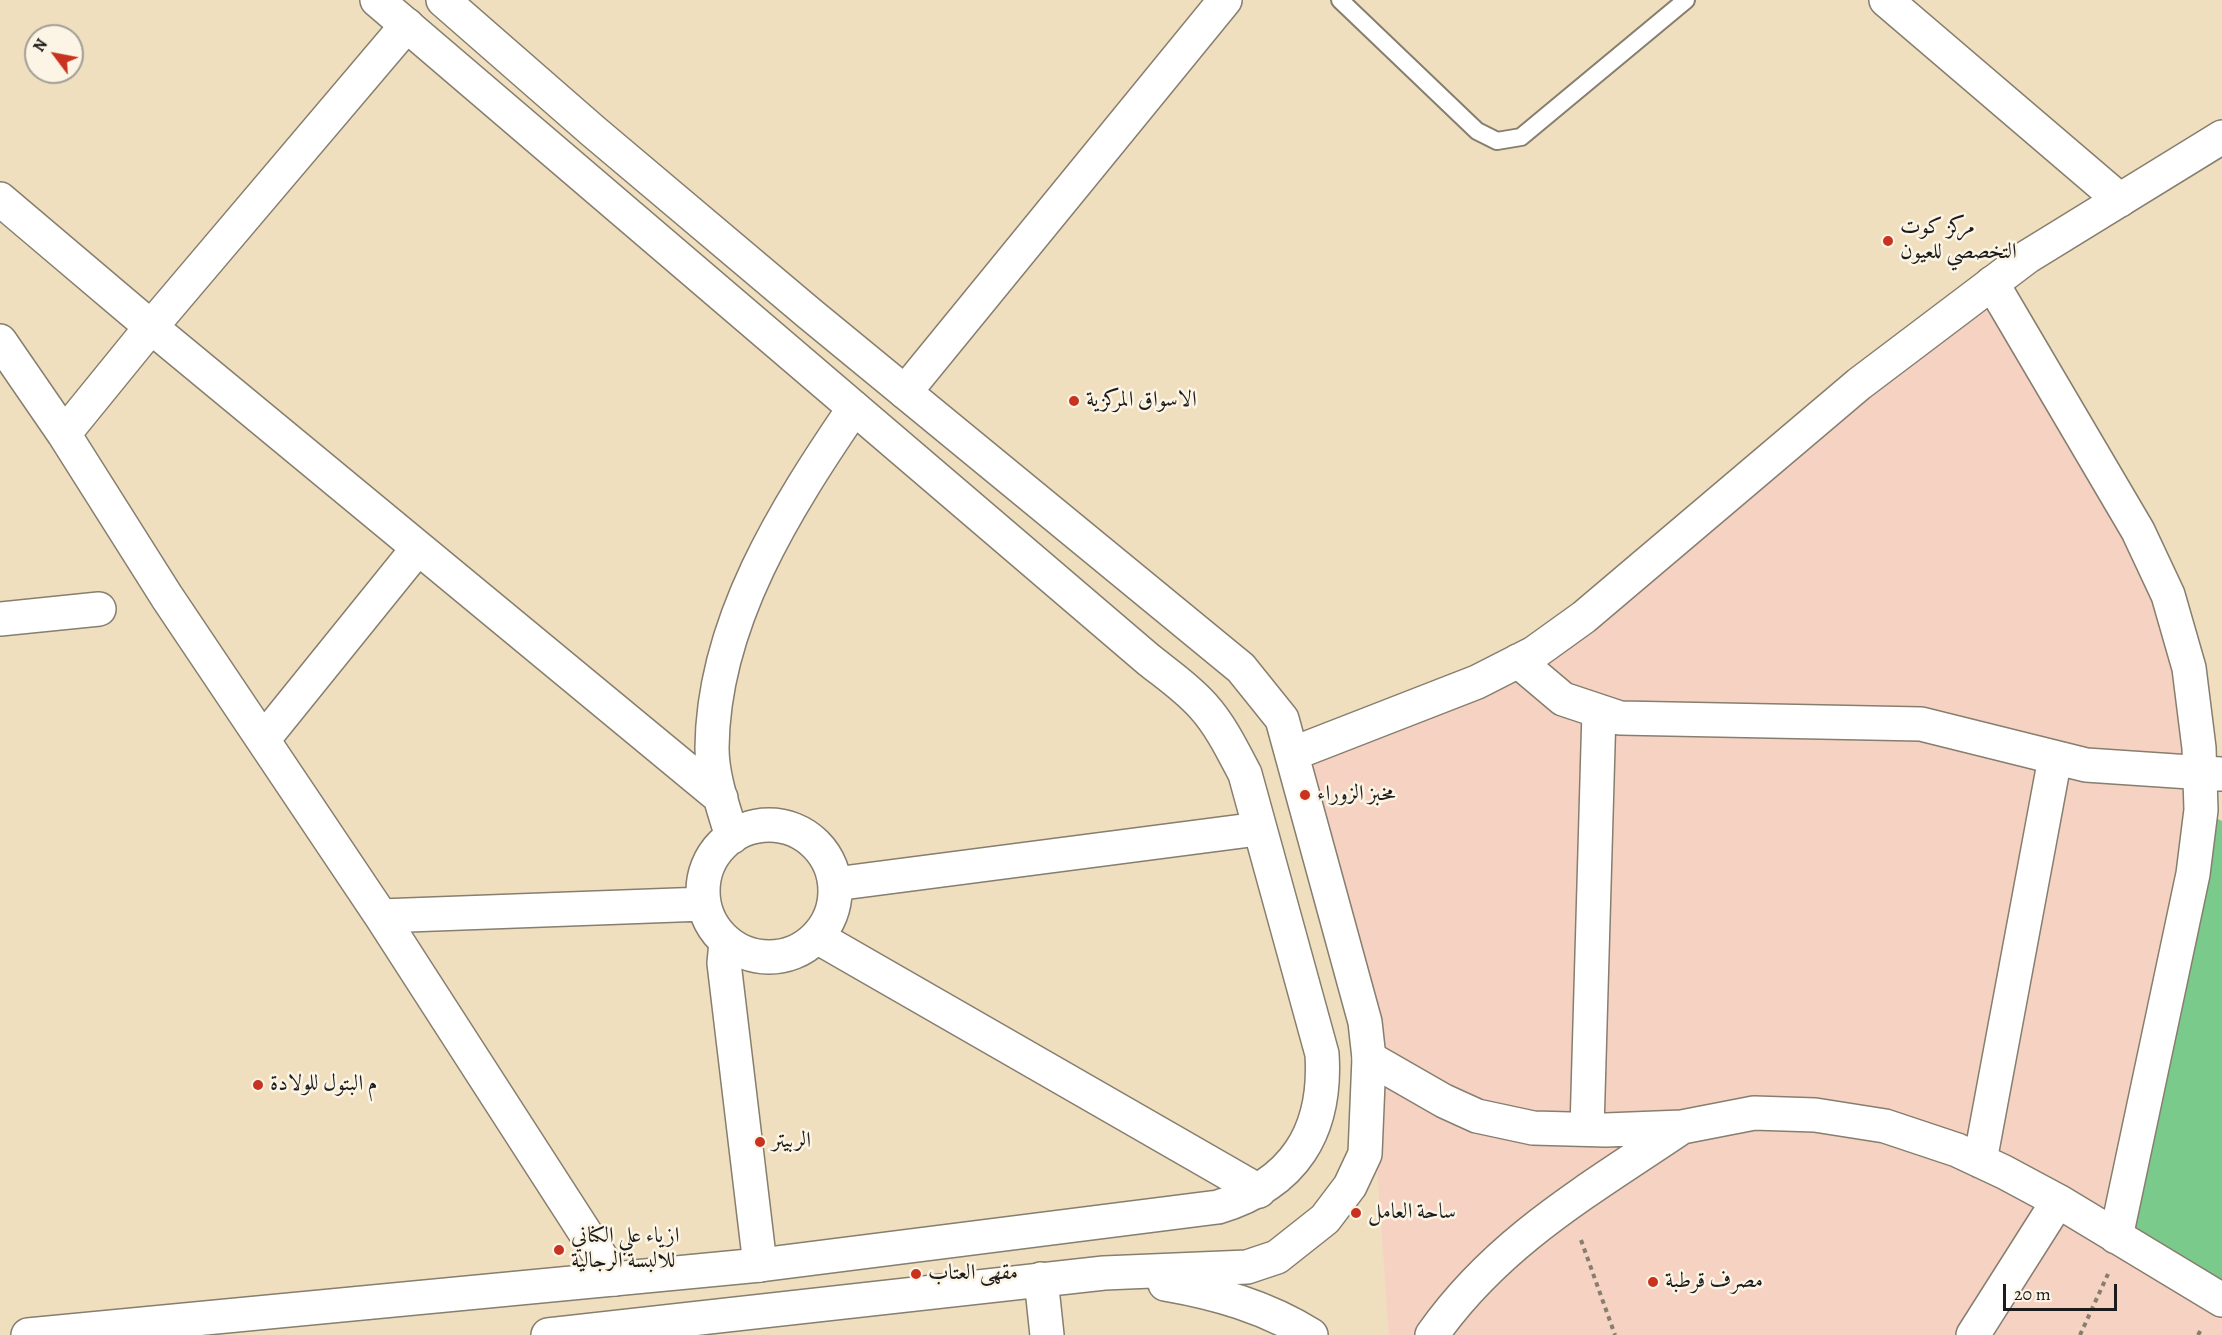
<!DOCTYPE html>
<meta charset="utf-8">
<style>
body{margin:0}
#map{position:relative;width:2222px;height:1335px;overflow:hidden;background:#f0dfbf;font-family:Alegreya,serif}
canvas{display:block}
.north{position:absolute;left:24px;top:24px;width:60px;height:60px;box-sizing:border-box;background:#fcf5e5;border:2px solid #a29e95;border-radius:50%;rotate:302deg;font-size:16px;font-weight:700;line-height:24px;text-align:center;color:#1c1c1c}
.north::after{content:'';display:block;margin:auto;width:21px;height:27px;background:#c8321e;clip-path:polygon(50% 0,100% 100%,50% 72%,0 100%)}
.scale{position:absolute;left:2003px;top:1284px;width:114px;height:27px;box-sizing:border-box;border:3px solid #1c1c1c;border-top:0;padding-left:8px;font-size:18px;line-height:21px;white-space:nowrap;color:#1c1c1c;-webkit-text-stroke:4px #fcf5e5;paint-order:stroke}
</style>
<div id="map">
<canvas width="2222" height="1335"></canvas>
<div class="north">N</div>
<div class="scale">20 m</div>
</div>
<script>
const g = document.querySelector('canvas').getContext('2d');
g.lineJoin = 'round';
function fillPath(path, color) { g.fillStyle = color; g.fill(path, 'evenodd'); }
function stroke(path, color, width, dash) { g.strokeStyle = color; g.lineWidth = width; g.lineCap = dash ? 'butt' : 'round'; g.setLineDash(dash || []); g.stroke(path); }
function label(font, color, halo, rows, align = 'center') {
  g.font = font + ' Alegreya,Amiri,serif'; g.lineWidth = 5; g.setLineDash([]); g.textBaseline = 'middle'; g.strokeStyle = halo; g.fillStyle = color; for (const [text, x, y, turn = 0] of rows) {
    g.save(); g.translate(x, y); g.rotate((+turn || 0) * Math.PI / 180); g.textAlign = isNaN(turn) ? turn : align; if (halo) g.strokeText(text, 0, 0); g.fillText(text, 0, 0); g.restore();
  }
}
const built = new Path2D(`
 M1992 283 2168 595 2201 810 2222 1335H1389L1369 1058 1291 737 1534 653Z`);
const green = new Path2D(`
 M2201 810 2222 821V1301L2116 1237Z`);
const path = new Path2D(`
 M1581 1240 1615 1335
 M2080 1335 2108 1274
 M2198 1335 2202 1328`);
const lane = new Path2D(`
 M1340 0 1477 131 1497 141 1521 137 1686 0`);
const street = new Path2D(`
 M1886 0 2120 200
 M0 199 151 327 721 798
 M1992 283 2138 531 2168 595 2189 668 2199 748 2201 810 2193 874 2116 1237
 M0 341 64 434 167 597 381 916 615 1279
 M905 392 1225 0
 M64 434 151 327 407 25
 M0 619 99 609
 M1518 661 1563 699 1620 718 1921 724 2086 765 2220 774
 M263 740 418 548
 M703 891a66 66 0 1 1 132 0a66 66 0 1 1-132 0Z
 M732 837C724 809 712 778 712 748 713 622 786 508 854 408
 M835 884 1258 829
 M381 916 704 904
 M817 937 1259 1191
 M726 942 724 963 760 1265
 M1369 1058 1444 1101 1477 1116 1533 1128 1606 1130 1682 1127 1754 1113 1815 1115 1885 1126 1957 1150 2004 1172 2058 1201 2222 1300
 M1587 1129 1599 711
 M1980 1161 2055 758
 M1041 1279 1047 1335
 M1432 1335C1498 1241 1589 1190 1682 1127
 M1973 1335 2058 1201`);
const secondary = new Path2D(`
 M443 0 593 131 810 314 1241 668 1282 719 1365 1022 1369 1058 1365 1154 1350 1186 1325 1219 1277 1257 1247 1267 1104 1273 548 1335
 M1292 754 1477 682 1534 653 1584 617 1859 384 2027 257 2222 137
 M1165 1284C1217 1293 1266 1307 1311 1335
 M28 1335 760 1265 1218 1207C1294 1184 1327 1132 1322 1054L1245 774C1233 751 1221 726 1203 706 1187 688 1168 675 1149 660L377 0`);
const markers = [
 [1888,241,6,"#c8321e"],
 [1074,401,6,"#c8321e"],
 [1305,795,6,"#c8321e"],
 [258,1085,6,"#c8321e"],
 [760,1142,6,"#c8321e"],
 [1356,1213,6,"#c8321e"],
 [559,1250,6,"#c8321e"],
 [916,1274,6,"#c8321e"],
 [1653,1282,6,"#c8321e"]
];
const poiNames = [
 ["مركز كوت",1900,228],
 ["التخصصي للعيون",1900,253],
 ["الاسواق المركزية",1086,401],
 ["مخبز الزوراء",1317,795],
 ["م البتول للولادة",270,1085],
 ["الربيتر",772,1142],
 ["ساحة العامل",1368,1213],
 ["ازياء علي الكناني",571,1237],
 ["للالبسة الرجالية",571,1262],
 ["مقهى العتاب",928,1274],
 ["مصرف قرطبة",1665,1282]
];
fillPath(built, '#f6d2c3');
fillPath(green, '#7aca8b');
stroke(lane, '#867e6e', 20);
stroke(street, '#867e6e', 36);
stroke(secondary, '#867e6e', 36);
stroke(path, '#867e6e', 4, [4.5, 4.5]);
stroke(lane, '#fff', 16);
stroke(street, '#fff', 33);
stroke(secondary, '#fff', 33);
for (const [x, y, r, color] of markers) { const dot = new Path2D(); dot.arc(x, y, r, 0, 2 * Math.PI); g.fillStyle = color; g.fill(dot); stroke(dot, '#fcf5e5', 2); }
label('22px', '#1c1c1c', '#fcf5e5', poiNames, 'left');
</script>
